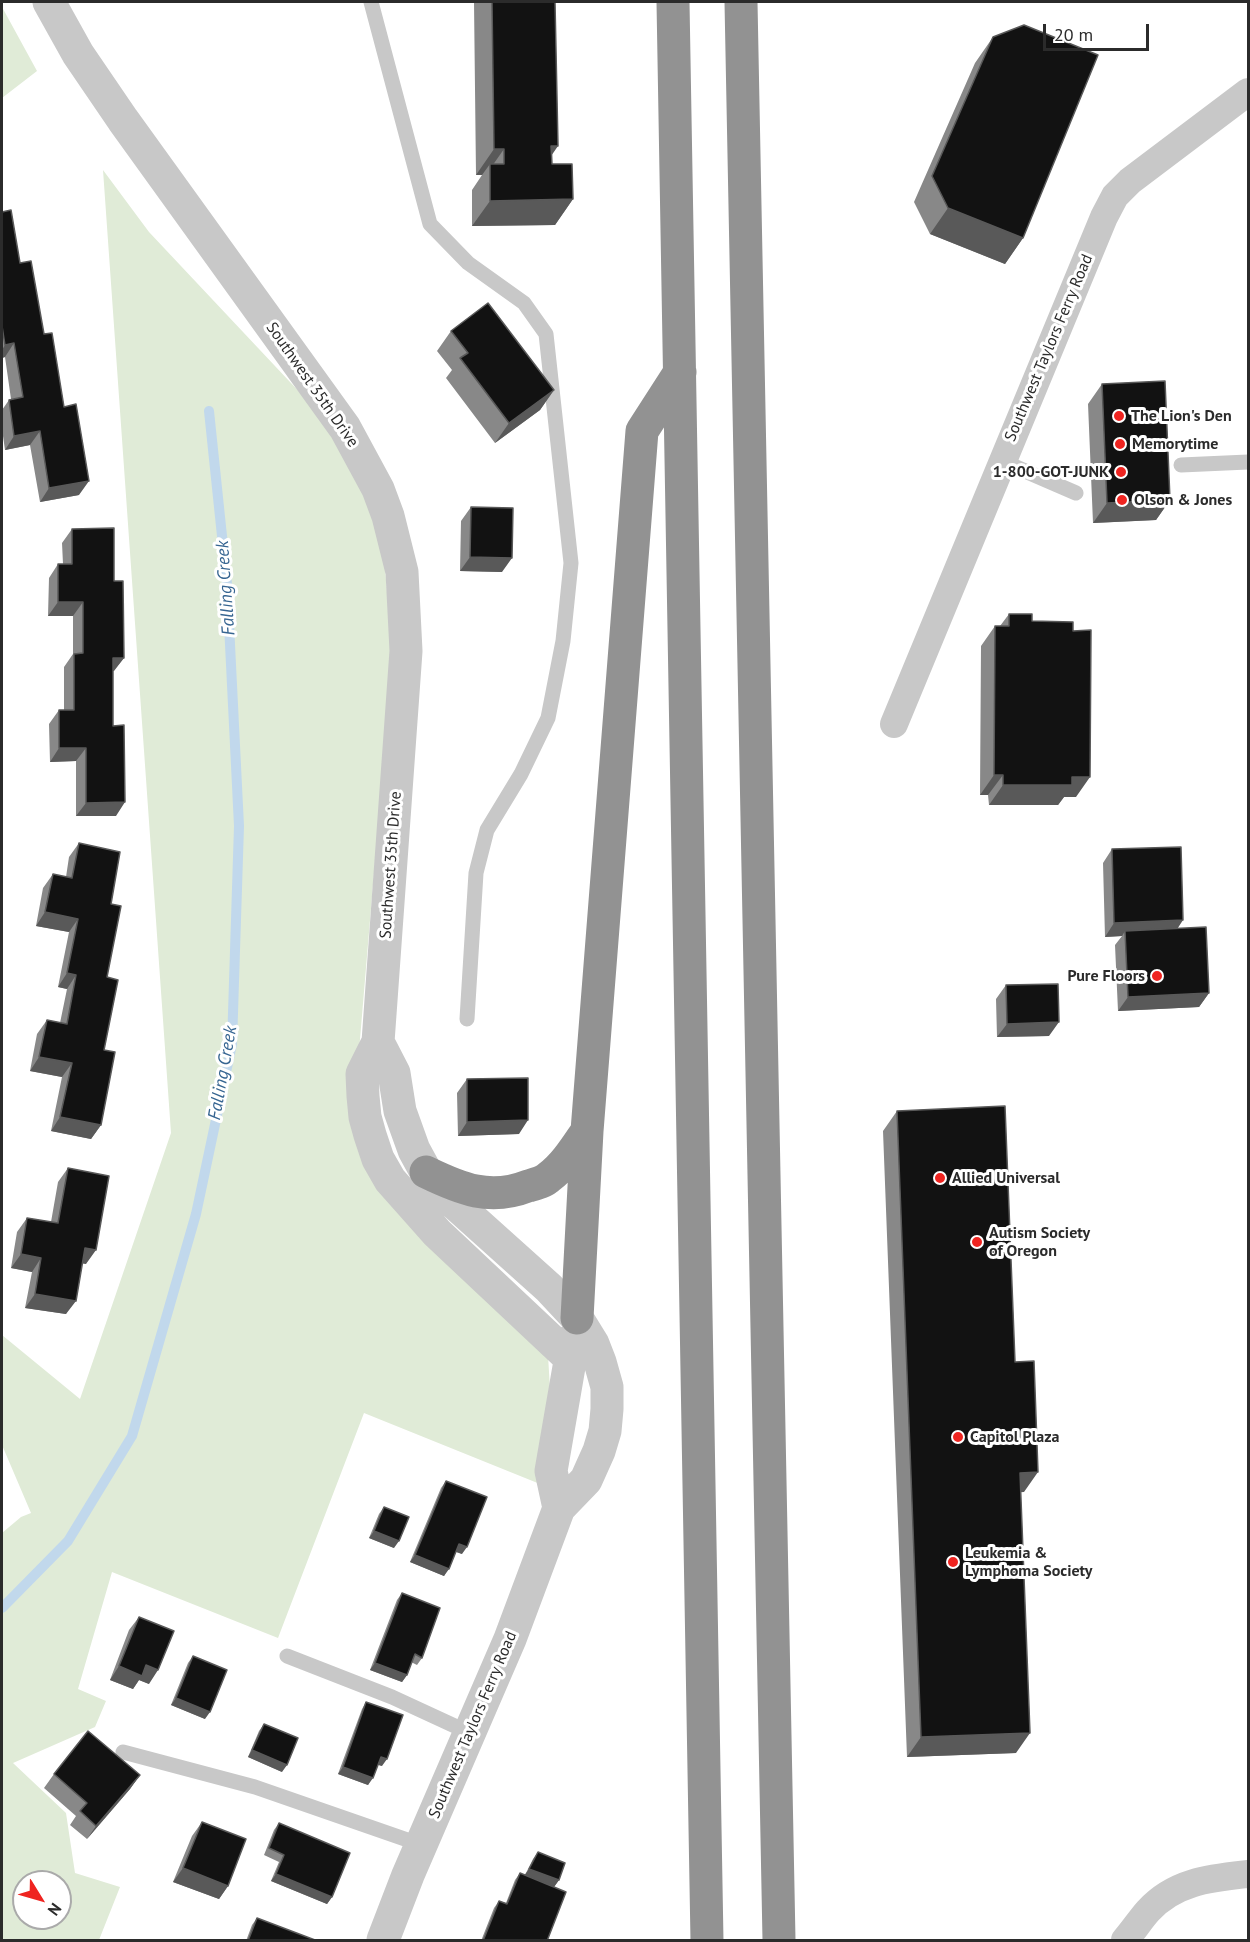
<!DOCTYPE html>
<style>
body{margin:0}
#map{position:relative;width:1250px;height:1942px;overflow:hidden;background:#fff;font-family:"PT Sans",sans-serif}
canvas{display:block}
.frame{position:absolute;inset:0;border:3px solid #2b2b2b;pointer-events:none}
.north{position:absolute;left:12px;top:1870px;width:60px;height:60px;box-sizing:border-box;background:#fff;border:2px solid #aaa;border-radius:50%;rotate:127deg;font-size:16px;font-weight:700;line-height:24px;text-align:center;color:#2b2b2b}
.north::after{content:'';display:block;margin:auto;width:21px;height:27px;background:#ef2420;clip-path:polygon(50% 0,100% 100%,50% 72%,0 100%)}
.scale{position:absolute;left:1043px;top:24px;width:106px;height:27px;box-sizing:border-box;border:3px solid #2b2b2b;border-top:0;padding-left:8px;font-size:18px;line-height:21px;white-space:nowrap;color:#2b2b2b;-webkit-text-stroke:4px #fff;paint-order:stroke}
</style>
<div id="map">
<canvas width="1250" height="1942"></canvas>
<div class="frame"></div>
<div class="north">N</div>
<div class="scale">20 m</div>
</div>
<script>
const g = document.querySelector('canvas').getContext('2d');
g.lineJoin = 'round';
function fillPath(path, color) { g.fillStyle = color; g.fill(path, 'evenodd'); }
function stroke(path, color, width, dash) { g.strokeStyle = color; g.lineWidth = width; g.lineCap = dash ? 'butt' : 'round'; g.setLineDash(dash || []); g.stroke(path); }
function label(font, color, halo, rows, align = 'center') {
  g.font = font + ' "PT Sans",sans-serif'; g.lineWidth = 6; g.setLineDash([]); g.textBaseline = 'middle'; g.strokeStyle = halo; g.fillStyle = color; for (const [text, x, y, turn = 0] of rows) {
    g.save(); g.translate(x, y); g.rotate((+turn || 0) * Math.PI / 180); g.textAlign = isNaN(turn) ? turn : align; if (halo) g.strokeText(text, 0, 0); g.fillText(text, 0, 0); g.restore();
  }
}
const green = new Path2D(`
 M2 7 37 71 2 98Z
 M103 170 149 232 322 416 361 481 384 553 392 658 358 1063 362 1118 548 1355 551 1406 540 1484 364 1413 278 1638 112 1572 78 1689 106 1701 95 1727 13 1763 66 1813 75 1873 120 1887 99 1940H2V1533L21 1517 31 1513 2 1445V1335L80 1399 171 1133ZM24 1882H60V1918H24Z`);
const stream = new Path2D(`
 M2 1608 68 1541 132 1436 196 1214 232 1044 239 826 227 584 209 411`);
const service = new Path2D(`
 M371 2 430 224 468 263 524 303 546 334 571 563 563 641 548 718 521 774 487 830 476 873 467 1019
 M1002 461 1076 493
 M1181 465 1248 462
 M287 1656 392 1697 470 1733
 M123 1752 255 1787 422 1845`);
const minor = new Path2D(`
 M894 724 1104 217 1115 196 1130 181 1248 92
 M1125 1940C1133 1931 1140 1920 1148 1911 1175 1881 1212 1878 1248 1874`);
const tertiary = new Path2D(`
 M49 2 78 54 123 120 345 428 378 489 388 516 402 572 406 651 378 1042 362 1074 363 1096 365 1117 370 1135 378 1159 390 1180 437 1233 571 1359
 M378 1042 394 1073 400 1111 414 1150 426 1172 451 1200 549 1288 577 1318 593 1344 600 1362 607 1387V1409L605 1431 599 1451 586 1480 559 1508 510 1639 408 1875 383 1940
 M559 1508 551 1471 574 1338`);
const motorway = new Path2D(`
 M673 2 707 1940
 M741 2 779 1940
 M426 1172C461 1189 490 1201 528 1186 535 1184 544 1182 549 1177 565 1165 576 1147 587 1131
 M577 1318 587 1131 642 431 680 372`);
const wall = new Path2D(`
 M474 2H555L552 164 573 199 555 225 472 226V190L482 175H476Z
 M993 37 1023 238 1005 264 930 234 914 202 975 63Z
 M2 212 20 263 44 334 79 495 40 502 30 445 5 450 2 429V410L9 400 11 399 5 357 2 358Z
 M451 331 554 390 540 410 495 443 446 378 452 370 437 351Z
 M1102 384 1170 500 1156 520 1093 523 1088 404Z
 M471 507 502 572 460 571 461 521Z
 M72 529 114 581 124 658 113 671V726L116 816H76V761L50 762 49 724 59 710H64V667L73 654V616H48L49 578 58 564H63L62 543Z
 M1009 614 1032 621 1076 797H1064L1058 805H989L988 795H980L981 646 995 626H1000Z
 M79 843 111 904 104 1050 101 1125 91 1139 51 1131 62 1077 30 1071 37 1034 47 1020 60 1023 67 989 58 987 69 932 36 926 43 888 53 874 66 877 69 857Z
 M1112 849 1178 929 1209 993 1199 1007 1118 1011 1115 945 1122 936 1105 937 1103 863Z
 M1006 985 1049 1036 997 1037 996 999Z
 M467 1079 519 1134 458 1136 457 1093Z
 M897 1111 1015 1362 1024 1492H1020L1016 1753 907 1757 883 1131Z
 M68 1168 86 1264 82 1263 66 1314 25 1308 32 1272 11 1268 17 1232 27 1218 51 1222 58 1182Z
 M446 1481 462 1554 456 1552 444 1576 410 1562 441 1488Z
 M384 1507 394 1548 369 1538 379 1514Z
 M402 1593 422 1658 417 1665 411 1662 407 1675 402 1682 370 1670 397 1600Z
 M139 1617 149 1684 139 1680 133 1689 110 1680 129 1630Z
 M193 1656 205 1719 171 1705 188 1663Z
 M366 1702 382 1766 378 1765 368 1785 338 1774 362 1709Z
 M264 1724 282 1772 248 1757 259 1731Z
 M54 1774 140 1775 130 1789 87 1839 70 1825 76 1816 44 1788Z
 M202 1822 228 1886 219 1899 173 1882 192 1836Z
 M279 1823 332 1897 327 1904 271 1881 279 1862 264 1855 274 1830Z
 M538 1852 559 1880 554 1887 547 1941H481L494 1908 499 1901 506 1903 515 1880 520 1873 525 1875 533 1859Z
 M257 1918 315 1941H246L252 1925Z`);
const shadedWall = new Path2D(`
 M551 146H558L540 172Z
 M494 149H504L490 169V164L482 175H476Z
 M573 199 555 225 472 226 490 201Z
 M948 208 1023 238 1005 264 930 234Z
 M14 343 5 357 2 358V350L5 345Z
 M554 390 540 410 495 443 509 423Z
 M40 431 30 445 5 450 14 436Z
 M89 481 79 495 40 502 49 488Z
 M1170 500 1156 520 1093 523 1107 503Z
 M470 557 512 558 502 572 460 571Z
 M58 602H83L73 616H48Z
 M113 658H124L114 671 104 672Z
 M59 748H86L76 761 50 762Z
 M994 775H1003L988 795H980Z
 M1072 777H1090L1076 797H1064L1058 805H989L1003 785Z
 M125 802 116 816H76L86 803Z
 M45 912 78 919 69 932 36 926Z
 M1183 920 1174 934 1125 931 1122 936 1105 937 1114 923Z
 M67 973 76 975 67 989 58 987Z
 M1209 993 1199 1007 1118 1011 1128 997Z
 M1059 1022 1049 1036 997 1037 1007 1024Z
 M39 1057 72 1063 62 1077 30 1071Z
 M60 1117 101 1125 91 1139 51 1131Z
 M528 1120 519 1134 458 1136 467 1122Z
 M85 1248 96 1250 86 1264 75 1262Z
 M21 1254 41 1258 32 1272 11 1268Z
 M35 1294 76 1301 66 1314 25 1308Z
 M1038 1472 1024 1492 1006 1493 1020 1473Z
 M374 1531 399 1541 394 1548 369 1538Z
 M459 1544 467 1547 462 1554 454 1551Z
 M415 1555 449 1569 444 1576 410 1562Z
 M375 1663 407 1675 402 1682 370 1670Z
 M146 1665 158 1670 149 1684 139 1680 133 1689 110 1680 119 1666Z
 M176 1698 210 1712 205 1719 171 1705Z
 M1030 1733 1016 1753 907 1757 921 1737Z
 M252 1750 287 1765 282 1772 248 1757Z
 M381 1757 387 1759 382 1766 376 1764Z
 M343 1767 373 1778 368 1785 338 1774Z
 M140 1775 130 1789 87 1839 96 1826Z
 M183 1868 228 1886 219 1899 173 1882Z
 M529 1869 559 1880 554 1887 524 1876Z
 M276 1874 332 1897 327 1904 271 1881Z`);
const building = new Path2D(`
 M492 2H555L558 146H551L552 164H572L573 199 490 201V164H504V149H494Z
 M1024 25 1098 55 1023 238 948 208 932 176 993 37Z
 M11 210 20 263 31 261 44 334 52 333 64 407 76 404 89 481 49 488 40 431 14 436 9 400 23 397 14 343 5 345 2 326V212Z
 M488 303 554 390 509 423 460 358 468 353 451 331Z
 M1165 381 1170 500 1107 503 1102 384Z
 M471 507 513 508 512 558 470 557Z
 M114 528V581H123L124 658H113V726L124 725 125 802 86 803V748H59V710H74V654L83 653V602H58V564H72V529Z
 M1009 614H1032V621L1073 622V631L1091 630 1090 777H1072V785H1003V775H994L995 626H1009Z
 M79 843 120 852 111 904 121 906 107 977 118 980 104 1050 115 1052 101 1125 60 1117 72 1063 39 1057 47 1020 67 1024 76 975 67 973 78 919 45 912 53 874 72 878Z
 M1181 847 1183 920 1114 923 1112 849Z
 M1206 927 1209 993 1128 997 1125 931Z
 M1058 984 1059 1022 1007 1024 1006 985Z
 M528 1078V1120L467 1122V1079Z
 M1005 1106 1015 1362 1034 1361 1038 1472 1020 1473 1030 1733 921 1737 897 1111Z
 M68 1168 109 1176 96 1250 85 1248 76 1301 35 1294 41 1258 21 1254 27 1218 58 1223Z
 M446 1481 487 1497 467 1547 459 1544 449 1569 415 1555Z
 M384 1507 409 1517 399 1541 374 1531Z
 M402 1593 440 1608 422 1658 415 1654 407 1675 375 1663Z
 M139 1617 174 1631 158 1670 146 1665 142 1676 119 1666Z
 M193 1656 227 1670 210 1712 176 1698Z
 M366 1702 403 1715 387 1759 381 1757 373 1778 343 1767Z
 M264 1724 298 1738 287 1765 252 1750Z
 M88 1731 140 1775 96 1826 80 1811 87 1803 54 1774Z
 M202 1822 246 1839 228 1886 183 1868Z
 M279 1823 350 1853 332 1897 276 1874 284 1855 269 1848Z
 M538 1852 565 1863 559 1880 529 1869Z
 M520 1873 566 1892 547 1941H483L499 1901 507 1904Z
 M257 1918 315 1940V1941H248Z`);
const markers = [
 [1119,416,6,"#ef2420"],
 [1120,444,6,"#ef2420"],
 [1121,472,6,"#ef2420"],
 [1122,500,6,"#ef2420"],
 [1157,976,6,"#ef2420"],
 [940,1178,6,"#ef2420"],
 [977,1242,6,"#ef2420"],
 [958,1437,6,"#ef2420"],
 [953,1562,6,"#ef2420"]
];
const streetNames = [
 ["Southwest Taylors Ferry Road",1049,348,-67],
 ["Southwest 35th Drive",312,385,55],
 ["Southwest 35th Drive",391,865,-86],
 ["Southwest Taylors Ferry Road",473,1725,-67]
];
const poiNames = [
 ["The Lion's Den",1131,416],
 ["Memorytime",1132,444],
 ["1-800-GOT-JUNK",1109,472,"right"],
 ["Olson & Jones",1134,500],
 ["Pure Floors",1145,976,"right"],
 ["Allied Universal",952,1178],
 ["Autism Society",989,1233],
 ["of Oregon",989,1251],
 ["Capitol Plaza",970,1437],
 ["Leukemia &",965,1553],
 ["Lymphoma Society",965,1571]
];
const waterNames = [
 ["Falling Creek",226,588,-94],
 ["Falling Creek",223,1073,-80]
];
fillPath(green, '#e0ebd7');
stroke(stream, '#c1d8ec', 10);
stroke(service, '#c8c8c8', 15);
stroke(minor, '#c8c8c8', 28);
stroke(tertiary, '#c8c8c8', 33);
stroke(motorway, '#929292', 33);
fillPath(wall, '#888');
fillPath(shadedWall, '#595959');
fillPath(building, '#121212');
stroke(building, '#595959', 1.5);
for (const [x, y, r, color] of markers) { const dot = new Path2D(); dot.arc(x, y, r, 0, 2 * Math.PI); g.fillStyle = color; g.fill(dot); stroke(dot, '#fff', 2); }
label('16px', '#2b2b2b', '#fff', streetNames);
label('bold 16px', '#2b2b2b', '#fff', poiNames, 'left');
label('italic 18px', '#366591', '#fff', waterNames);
</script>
